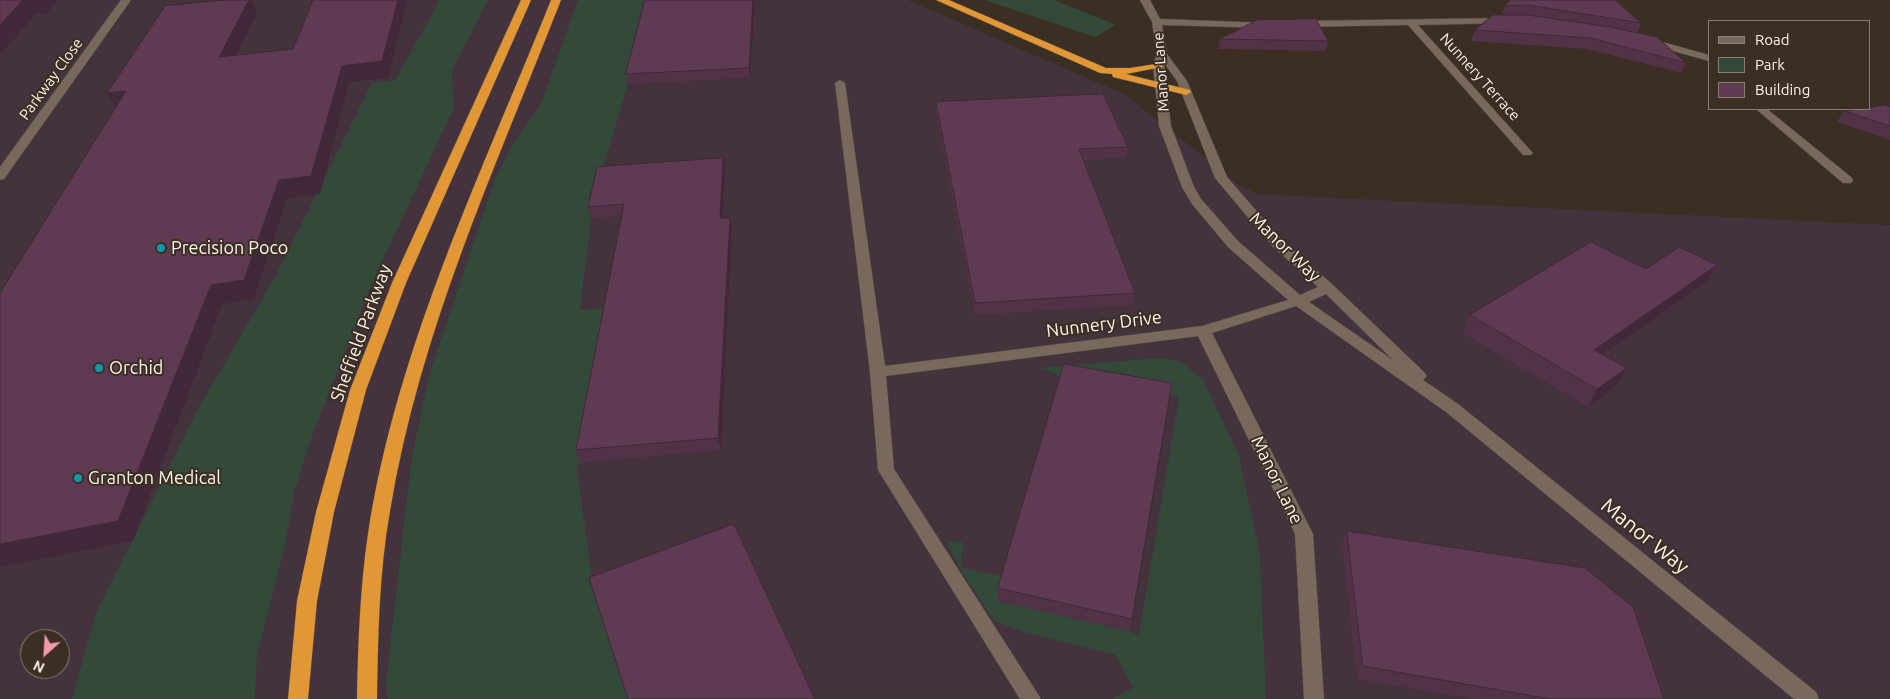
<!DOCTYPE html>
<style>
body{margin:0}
#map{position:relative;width:1890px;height:699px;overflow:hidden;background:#3b2e22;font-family:Ubuntu,sans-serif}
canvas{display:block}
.legend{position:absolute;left:1708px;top:20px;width:162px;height:90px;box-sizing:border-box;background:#3b2e22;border:1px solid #887d72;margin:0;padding:6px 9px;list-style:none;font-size:15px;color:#fcf3eb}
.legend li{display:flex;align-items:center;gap:10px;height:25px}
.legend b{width:25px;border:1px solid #887d72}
.north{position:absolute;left:20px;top:629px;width:50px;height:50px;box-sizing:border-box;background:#3b2e22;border:1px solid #887d72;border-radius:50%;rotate:206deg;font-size:14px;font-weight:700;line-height:20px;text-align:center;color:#fcf3eb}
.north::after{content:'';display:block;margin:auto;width:18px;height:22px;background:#f29aac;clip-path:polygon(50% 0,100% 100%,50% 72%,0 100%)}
</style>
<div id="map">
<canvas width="1890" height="699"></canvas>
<ul class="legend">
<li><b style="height:6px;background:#79695c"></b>Road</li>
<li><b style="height:14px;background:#334939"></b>Park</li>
<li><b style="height:14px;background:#5f3a53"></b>Building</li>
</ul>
<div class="north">N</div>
</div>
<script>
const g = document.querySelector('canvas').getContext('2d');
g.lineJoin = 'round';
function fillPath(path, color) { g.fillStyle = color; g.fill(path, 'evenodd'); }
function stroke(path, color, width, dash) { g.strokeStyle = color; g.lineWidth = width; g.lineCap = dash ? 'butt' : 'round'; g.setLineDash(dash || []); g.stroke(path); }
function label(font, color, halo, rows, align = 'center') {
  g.font = font + ' Ubuntu,sans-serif'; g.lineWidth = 4; g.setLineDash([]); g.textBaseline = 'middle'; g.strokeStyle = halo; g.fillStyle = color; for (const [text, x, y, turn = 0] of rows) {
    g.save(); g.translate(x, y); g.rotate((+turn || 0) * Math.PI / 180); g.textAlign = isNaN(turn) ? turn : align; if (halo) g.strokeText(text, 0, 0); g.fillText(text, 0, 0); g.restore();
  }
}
const industrial = new Path2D(`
 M0 0H908L1124 94 1238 184 1257 194 1890 225V699H0ZM30 639H60V669H30Z`);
const green = new Path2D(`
 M438 0H488L452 70 454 108 373 281 309 444 294 493 286 541 257 655 255 699H72L96 613 200 405 273 281 372 83 395 80 434 11Z
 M578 0H649L628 84 600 178 591 218 580 310 609 308 580 463 577 469 594 591 628 699H388L386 682 412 455 430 372 494 181 514 142 541 104Z
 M985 0H1054L1116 25 1095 37Z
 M1157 358 1179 361 1203 379 1239 456 1260 555 1266 699H1113L1133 688 1116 655 1024 632 994 621 962 572 945 540 964 543 960 567 1005 577 998 601 1129 631 1139 635 1179 397 1063 376 1037 368Z`);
const minor = new Path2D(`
 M121 0H131L4 179 0 180V167Z
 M1140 0H1150L1160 19 1270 23V27L1267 28 1162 25 1167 54 1187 81 1227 177 1281 239 1333 285 1424 372 1427 376 1423 380 1458 404 1816 692 1819 699H1794L1446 412 1296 306 1212 333 1313 534 1324 699H1304L1295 534 1198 336 886 376 894 469 1041 699H1020L878 470 870 372 835 83 840 80 845 83 885 366 1202 326 1288 300 1228 247 1192 204 1182 187 1159 126 1153 65 1157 54 1152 22ZM1164 63 1177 81 1215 178 1271 245 1318 287 1300 295 1238 241 1201 199 1194 187 1171 126ZM1326 294 1328 296 1393 360 1309 302Z
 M1506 18 1509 19V23L1418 25 1531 151 1533 153 1531 155H1523L1408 25 1299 27 1294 24 1299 21Z
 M1648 38 1709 55V61L1644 43 1643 41Z
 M1756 109H1767L1851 177 1853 180 1851 183H1843Z`);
const highway = new Path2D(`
 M521 0H531L406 283 366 390 334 512 317 601 308 699H288L297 601 316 512 350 390 392 283Z
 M551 0H561C495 169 420 330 390 511 379 573 378 636 377 699H357C358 644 360 588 368 534 397 346 481 175 551 0Z
 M936 0H949L1106 68H1130L1162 63 1163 65 1162 67 1126 74 1190 90 1191 92 1186 95 1113 77 1112 74 1100 73Z`);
const wall = new Path2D(`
 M645 0H755L750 78 628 84 626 74Z
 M1511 0 1641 23 1637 33 1686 63 1681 73 1587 49 1471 41 1475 30 1501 15 1505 6Z
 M1220 39 1328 41 1326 51 1218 49Z
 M936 102 1128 147 1126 158 1083 160 1135 293 1133 305 975 315 936 113Z
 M1890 107V140L1837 122 1844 111Z
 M723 158 725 170 722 218H730L732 229 721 450 580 463 576 450 622 216 591 218 588 207Z
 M1717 265 1707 282 1603 355 1616 386 1588 407 1463 333 1470 315 1646 269Z
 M1347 531 1664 699H1473L1357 679 1342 543Z
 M998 588 1132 619 1130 631 998 601Z`);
const shadedWall = new Path2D(`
 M23 0H57L47 13 36 14 0 55V25Z
 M249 0H252L257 13 227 73 219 57Z
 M398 0H407L388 78 349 82 320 194 287 198 254 299 222 304 133 541 0 567V544L279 180 342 66Z
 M753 0H755L750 78 749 68Z
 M126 91 117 110 107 93Z
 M723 158 725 170 722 230 720 218Z
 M730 218 732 229 721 450 718 438Z
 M1717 265 1707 282 1585 367 1594 350Z
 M1627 368 1616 386 1588 407 1597 389Z`);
const building = new Path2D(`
 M0 0H23L0 25Z
 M225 0H249L219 57 293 49 313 0H398L382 61 342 66 311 176 279 180 244 280 211 285 118 521 0 544V293L126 91 107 93 165 6Z
 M645 0H753L749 68 626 74Z
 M1511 0H1615L1641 23 1528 5 1505 6Z
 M1493 15H1528L1610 27 1657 37 1686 63 1591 38 1475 30Z
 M1316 19 1328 41 1220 39 1257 20Z
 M1103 94 1128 147 1079 149 1135 293 975 303 936 102Z
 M1885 105 1890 107V126L1844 111 1861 109H1869V108Z
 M723 158 720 218H730L718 438 576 450 624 204 588 207 597 167Z
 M1591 242 1646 269 1679 247 1717 265 1594 350 1627 368 1597 389 1470 315Z
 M1064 364 1172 383 1132 619 998 588Z
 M734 524 815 699H628L589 578Z
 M1347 531 1585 568 1633 607 1664 699H1550L1363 666Z`);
const markers = [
 [161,248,5,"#0f9aa8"],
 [99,368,5,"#0f9aa8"],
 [78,478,5,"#0f9aa8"]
];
const farStreetnames = [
 ["Manor Lane",1161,72,-94],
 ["Nunnery Terrace",1480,77,48],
 ["Parkway Close",51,79,-54]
];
const streetNames = [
 ["Manor Way",1285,247,44],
 ["Nunnery Drive",1104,324,-7],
 ["Sheffield Parkway",361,333,-70],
 ["Manor Lane",1277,480,64]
];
const poiNames = [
 ["Precision Poco",171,248],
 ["Orchid",109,368],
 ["Granton Medical",88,478]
];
const nearStreetnames = [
 ["Manor Way",1645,536,39]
];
fillPath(industrial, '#44323c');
fillPath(green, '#334939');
stroke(minor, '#564b41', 1);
stroke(highway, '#564b41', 1);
fillPath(minor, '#79695c');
fillPath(highway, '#e29736');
fillPath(wall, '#523247');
fillPath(shadedWall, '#42293a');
fillPath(building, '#5f3a53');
stroke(building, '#42293a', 1);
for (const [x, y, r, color] of markers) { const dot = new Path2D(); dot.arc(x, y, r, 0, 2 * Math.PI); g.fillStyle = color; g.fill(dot); stroke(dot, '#3b2e22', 2); }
label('15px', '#fcf3eb', '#3b2e22', farStreetnames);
label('18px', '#fcf3eb', '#3b2e22', streetNames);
label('18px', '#fcf3eb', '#3b2e22', poiNames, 'left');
label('21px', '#fcf3eb', '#3b2e22', nearStreetnames);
</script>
